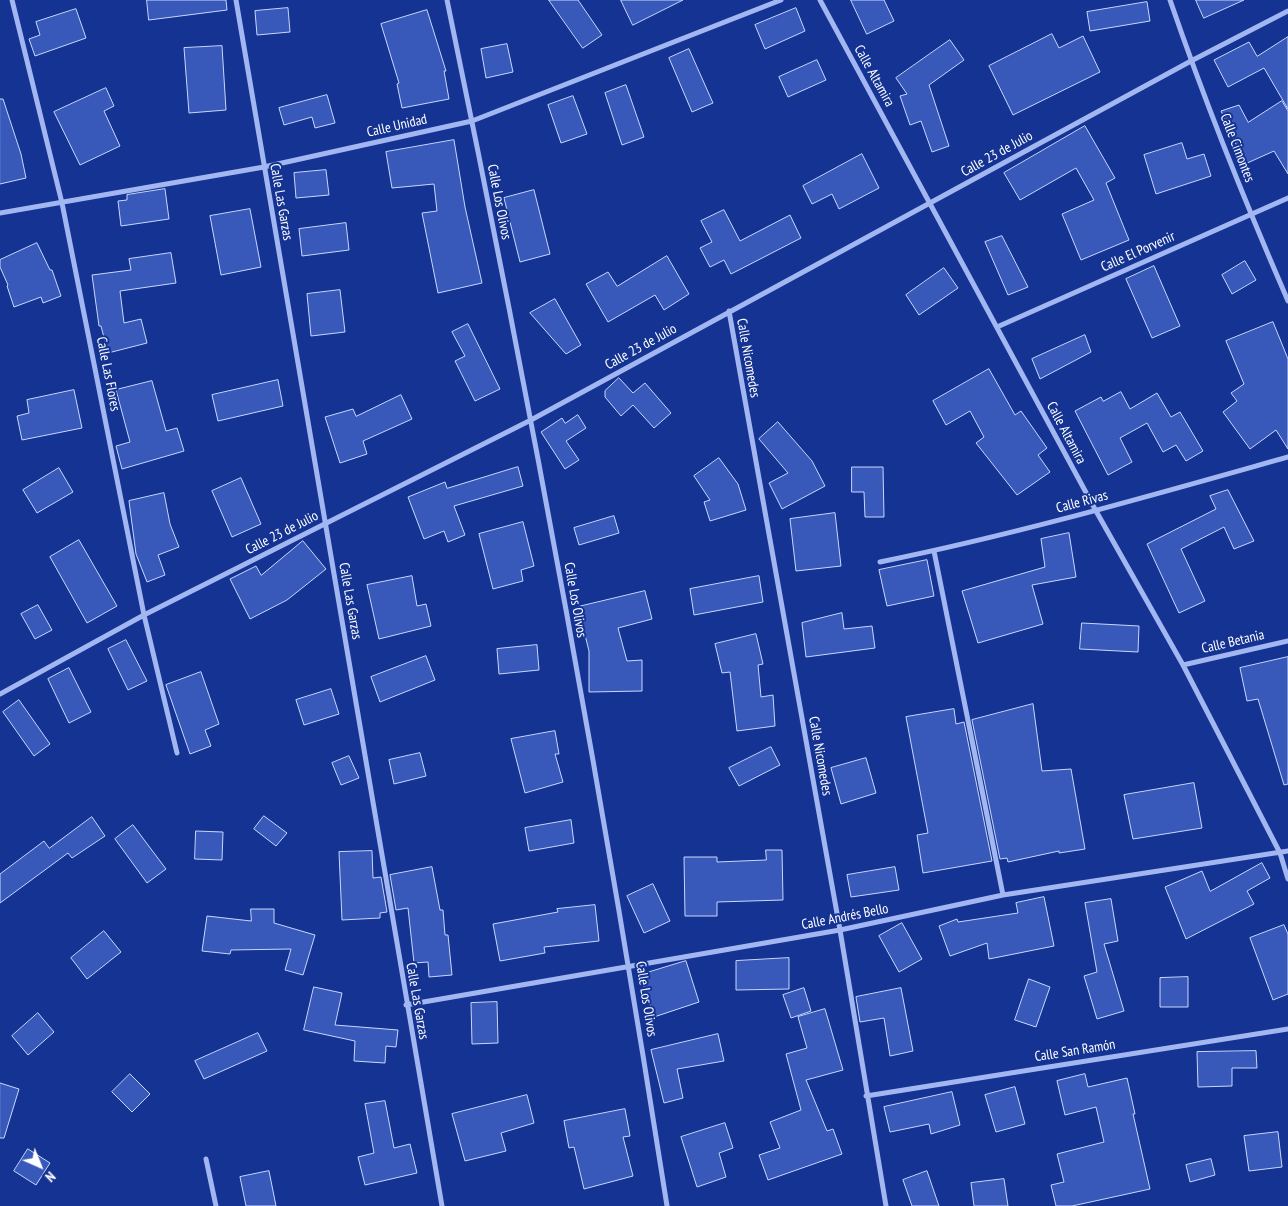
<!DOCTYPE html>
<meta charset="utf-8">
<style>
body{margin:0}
#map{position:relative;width:1288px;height:1206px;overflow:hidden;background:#143392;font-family:"PT Sans Narrow",sans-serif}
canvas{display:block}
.north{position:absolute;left:15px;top:1141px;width:50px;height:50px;-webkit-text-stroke:4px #143392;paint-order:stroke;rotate:136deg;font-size:14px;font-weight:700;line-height:20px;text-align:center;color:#fff}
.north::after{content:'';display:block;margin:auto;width:18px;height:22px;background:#fff;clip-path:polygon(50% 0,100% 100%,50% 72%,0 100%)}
</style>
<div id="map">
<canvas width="1288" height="1206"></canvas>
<div class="north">N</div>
</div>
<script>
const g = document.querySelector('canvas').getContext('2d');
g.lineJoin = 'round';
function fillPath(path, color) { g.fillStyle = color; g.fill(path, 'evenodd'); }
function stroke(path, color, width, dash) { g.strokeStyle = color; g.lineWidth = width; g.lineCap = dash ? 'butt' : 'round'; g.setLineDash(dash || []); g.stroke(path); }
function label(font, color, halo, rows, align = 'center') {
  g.font = font + ' "PT Sans Narrow",sans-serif'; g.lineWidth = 4; g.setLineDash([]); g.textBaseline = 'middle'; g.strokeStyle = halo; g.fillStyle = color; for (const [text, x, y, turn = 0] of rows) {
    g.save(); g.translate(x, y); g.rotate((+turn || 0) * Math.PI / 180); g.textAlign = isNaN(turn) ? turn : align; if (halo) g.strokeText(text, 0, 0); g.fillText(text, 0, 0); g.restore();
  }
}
const building = new Path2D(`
 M147 0H226L227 10 149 20Z
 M549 0H578L602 35 583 48Z
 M621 0H683L633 25Z
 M851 0H884L894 21 867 34Z
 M1196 0H1244L1204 18Z
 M1147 2 1150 21 1090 31 1087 12Z
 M288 8 290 32 257 35 255 11Z
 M796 8 805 31 765 49 755 25Z
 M76 9 86 38 35 56 29 39 40 35 36 22Z
 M427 10 446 71H444L449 99 402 108 397 84 399 83 381 24Z
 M1052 34 1059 48 1083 36 1100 72 1013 115 989 66Z
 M1288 37V109L1264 68 1228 87 1214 60 1249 42 1257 56Z
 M950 40 964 60 929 85 949 146 932 152 921 121 910 125 900 96 907 94 896 78Z
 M507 44 513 72 486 78 481 49Z
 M222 46 226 110 189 113 184 48Z
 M689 49 713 103 692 112 669 58Z
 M817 60 826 80 788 97 779 77Z
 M626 85 644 137 622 145 605 93Z
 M106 88 114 106 104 111 120 146 80 165 54 112Z
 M327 95 335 123 315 128 312 117 284 125 279 108Z
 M573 96 587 134 561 143 548 105Z
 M0 99H3L21 154 26 178 0 184Z
 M1282 101 1288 111V174L1274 151 1245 164 1221 111 1239 105 1248 122Z
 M1085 126 1115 178 1106 183 1129 240 1081 260 1062 214 1094 200 1076 168 1020 200 1004 173Z
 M454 140 465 207 482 283 438 293 422 213 437 211 434 184 392 188 386 152Z
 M1182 143 1187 159 1204 154 1211 176 1156 194 1144 155Z
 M862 154 879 188 839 209 832 194 812 204 803 186Z
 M326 170 329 195 296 198 294 173Z
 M165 189 169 219 121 226 118 201 127 200V195Z
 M534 190 550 254 520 262 504 198Z
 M250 209 261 267 221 275 210 216Z
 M724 210 740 241 790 215 801 238 731 274 724 260 710 267 700 248 712 242 701 221Z
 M346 223 349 250 302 256 299 229Z
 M1002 236 1028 287 1008 295 985 242Z
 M37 243 50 270H52L61 296 43 303 41 297 14 307 7 286 8 285 0 267V260Z
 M171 253 176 283 120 291 124 323 141 319 147 343 108 353 101 326H99L92 275 131 270 129 259Z
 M667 256 689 294 664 310 655 295 608 322 586 284 608 272 617 286Z
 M1245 261 1256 280 1232 294 1222 275Z
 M1154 266 1180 326 1152 338 1126 279Z
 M944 268 958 288 919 315 906 295Z
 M340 290 345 332 311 336 307 294Z
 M555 299 581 345 566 354 530 313Z
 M1273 322 1288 359V449L1276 430 1250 449 1223 412 1237 401 1231 393 1244 384 1226 341Z
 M468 324 500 389 475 401 455 361 465 356 452 332Z
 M1085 335 1091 352 1040 379 1032 359Z
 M989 369 1015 415 1021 411 1047 448 1038 455 1050 472 1017 495 976 443 984 437 970 411 946 425 933 401Z
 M619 378 633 393 645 383 671 413 654 428 633 405 621 416 605 397V391Z
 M278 380 283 406 218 421 212 395Z
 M152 381 166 431 177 428 184 451 122 469 116 446 130 442 116 390Z
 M74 390 82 428 22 440 17 416 29 413 27 400Z
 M1121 392 1130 409 1157 393 1171 417 1180 412 1203 451 1186 461 1176 445 1163 452 1147 423 1120 438 1132 462 1108 475 1075 411 1101 397 1103 401Z
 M401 395 412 419 363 441 367 454 340 463 325 417 353 409 356 416Z
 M578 415 586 428 566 441 579 460 565 469 541 432 562 418 565 423Z
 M778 422 812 461 825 486 782 509 769 483 788 473 759 439Z
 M719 458 738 484 746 510 710 521 704 502 710 500 694 476Z
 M518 467 523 486 454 506 465 535 448 542 444 531 424 539 408 497 445 482 447 488Z
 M852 467H883L884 517H865L864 492H852Z
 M59 468 73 492 37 513 23 490Z
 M241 478 261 524 232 537 212 491Z
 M1228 490 1254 541 1234 549 1224 527 1181 549 1205 601 1179 613 1147 544 1216 509 1210 496Z
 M164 493 170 524 179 547 158 555 165 575 147 582 136 554 129 501Z
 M835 513 841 566 796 571 790 519Z
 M614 516 619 533 579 545 574 528Z
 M523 522 534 566 521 570 523 581 493 589 479 534Z
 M1069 533 1076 577 1032 585 1043 624 978 643 962 591 1045 567 1041 539Z
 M79 540 117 606 87 623 50 557Z
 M303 541 326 569 287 600 250 619 230 579 256 566 261 575Z
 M927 560 934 596 887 606 879 570Z
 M412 576 417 606 426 604 431 626 379 639 367 585Z
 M759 576 763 602 694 615 690 589Z
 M645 591 652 619 618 628 627 661 642 660V691L589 692V651L578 607Z
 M38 605 52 630 35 639 21 614Z
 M842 613 844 629 872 626 875 648 806 657 802 623Z
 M1082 623 1139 626 1138 652 1080 649Z
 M756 634 763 664 758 665 761 697 773 695 775 726 737 731 730 672 722 673 715 644Z
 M126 640 147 681 128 690 108 649Z
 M537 645 539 670 499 674 497 649Z
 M426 656 435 680 380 702 371 677Z
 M1288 657V784L1284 785 1258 699 1247 701 1240 668Z
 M69 668 91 712 69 723 48 679Z
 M201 672 219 724 205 730 211 746 190 754 166 685Z
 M331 689 339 714 304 725 296 700Z
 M19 700 50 744 34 756 3 712Z
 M1033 704 1042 771 1071 769 1085 849 1059 853V851L1008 862 1007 858 1000 859 972 720Z
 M954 709 956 724 964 722 992 861 923 873 917 835 928 833 906 717Z
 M555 731 559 754H555L563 782 525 793 511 739Z
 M771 747 780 765 739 786 729 768Z
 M420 753 426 776 394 784 389 760Z
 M349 756 359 778 341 785 332 763Z
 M866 758 876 793 841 804 831 768Z
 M1194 783 1202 828 1133 839 1124 795Z
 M264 816 287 833 276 846 254 829Z
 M92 817 105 836 72 858 68 853 0 903V874L44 841 49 848Z
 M571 820 574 843 529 851 525 828Z
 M133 825 166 869 147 883 115 839Z
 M196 831 223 832 222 860 195 859Z
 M766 850H782L783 900 717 902V916H685L684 857H717V862L766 860Z
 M372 851 373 878 381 877 387 912 380 913V918L342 920 339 852Z
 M1262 863 1270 878 1247 891 1254 904 1186 939 1165 887 1202 871 1210 891Z
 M432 867 440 910H443L445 935H448L452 975 429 977 428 962 414 963 408 908 396 910 390 875Z
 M895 867 899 890 851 897 847 875Z
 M653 884 670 921 644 933 627 896Z
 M1044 897 1054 946 989 959 987 943 950 956 939 926 957 919 958 922 1018 913 1016 903Z
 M1111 899 1118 941 1104 944 1124 1011 1097 1019 1084 976 1097 972 1085 903Z
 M595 905 599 941 544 947 545 953 500 961 493 924 558 912 557 909Z
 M251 909H274V923L315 935 303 975 285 970 291 949 231 950 230 954 202 951 207 916 251 921Z
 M902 923 922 959 899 972 879 936Z
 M1284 925 1288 934V994L1273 1000 1250 938Z
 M104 931 121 952 87 979 71 958Z
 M789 958V989L736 990V961Z
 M686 961 699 1002 654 1017 640 975Z
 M1188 977V1007H1160V978Z
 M1029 979 1050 987 1036 1027 1015 1020Z
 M314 987 342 993 335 1025 398 1030 396 1047 386 1046 385 1063 354 1061 355 1041 304 1030Z
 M804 988 811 1011 791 1018 783 995Z
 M901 988 913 1051 890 1056 884 1018 860 1022 856 997Z
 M497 1002 498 1043 472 1044 471 1003Z
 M825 1009 843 1070 806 1080 827 1131 833 1129 842 1154 768 1180 759 1155 780 1148 770 1122 801 1110 786 1054 807 1048 798 1017Z
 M38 1013 54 1032 28 1055 12 1036Z
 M258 1033 267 1051 204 1079 195 1061Z
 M718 1034 724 1061 677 1069 683 1098 664 1103 651 1050Z
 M1256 1051 1257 1068H1232V1086L1198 1087 1197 1052Z
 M130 1074 150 1094 132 1112 112 1092Z
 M1085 1074 1088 1087 1127 1078 1135 1114H1133L1150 1189 1072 1206H1056L1051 1185 1064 1182 1057 1154 1104 1142 1096 1107 1065 1115 1057 1081Z
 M0 1083 19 1089 4 1138H0Z
 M1015 1087 1025 1124 996 1132 985 1095Z
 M952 1092 960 1125 931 1134 929 1124 890 1132 884 1107Z
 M527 1095 534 1123 501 1133 506 1151 465 1161 452 1114Z
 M385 1101 394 1148 410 1144 417 1173 365 1185 358 1157 374 1153 365 1104Z
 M625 1109 630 1136 623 1137 633 1176 584 1189 574 1147 569 1148 564 1121Z
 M725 1123 733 1148 719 1153 726 1177 697 1187 681 1137Z
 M1278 1132 1282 1167 1249 1171 1244 1136Z
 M28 1149 50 1163 36 1185 14 1171Z
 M1211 1159 1215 1175 1190 1182 1186 1165Z
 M269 1171 276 1206H246L240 1177Z
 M927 1171 939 1206H912L903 1180Z
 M1004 1179 1008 1206H974L971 1183Z`);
const street = new Path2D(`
 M12 0 62 203 144 615 177 753
 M236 0 442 1206
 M447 0C530 400 604 802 667 1206
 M820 0 1096 511 1183 665 1280 853 1288 879
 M1170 0C1205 102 1245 202 1288 301
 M0 213 264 167 472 121 781 0
 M729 311 840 930 886 1206
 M997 327 1288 198
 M934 551 1003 895
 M880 562C1018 534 1153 495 1288 457
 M1183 665 1288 641
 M0 694 144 615 531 420 1191 61 1288 11
 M406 1005 840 930 1003 895 1288 851
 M866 1096 1288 1029
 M206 1159 216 1206`);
const streetNames = [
 ["Calle Altamira",874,76,61],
 ["Calle Unidad",397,126,-13],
 ["Calle Cimontes",1237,148,69],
 ["Calle 23 de Julio",997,154,-29],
 ["Calle Las Garzas",281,202,80],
 ["Calle Los Olivos",499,202,79],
 ["Calle El Porvenir",1138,252,-24],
 ["Calle 23 de Julio",641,347,-29],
 ["Calle Nicomedes",748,358,80],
 ["Calle Las Flores",108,374,79],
 ["Calle Altamira",1066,433,62],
 ["Calle Rivas",1082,502,-15],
 ["Calle 23 de Julio",282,533,-27],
 ["Calle Los Olivos",575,600,80],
 ["Calle Las Garzas",350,601,80],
 ["Calle Betania",1233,642,-13],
 ["Calle Nicomedes",820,756,80],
 ["Calle Andrés Bello",845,917,-11],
 ["Calle Los Olivos",646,999,81],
 ["Calle Las Garzas",417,1001,80],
 ["Calle San Ramón",1075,1051,-9]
];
fillPath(building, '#3859b9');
stroke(building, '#c9d7fc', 1);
stroke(street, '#a2b7f1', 5);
label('14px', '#fff', '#143392', streetNames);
</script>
